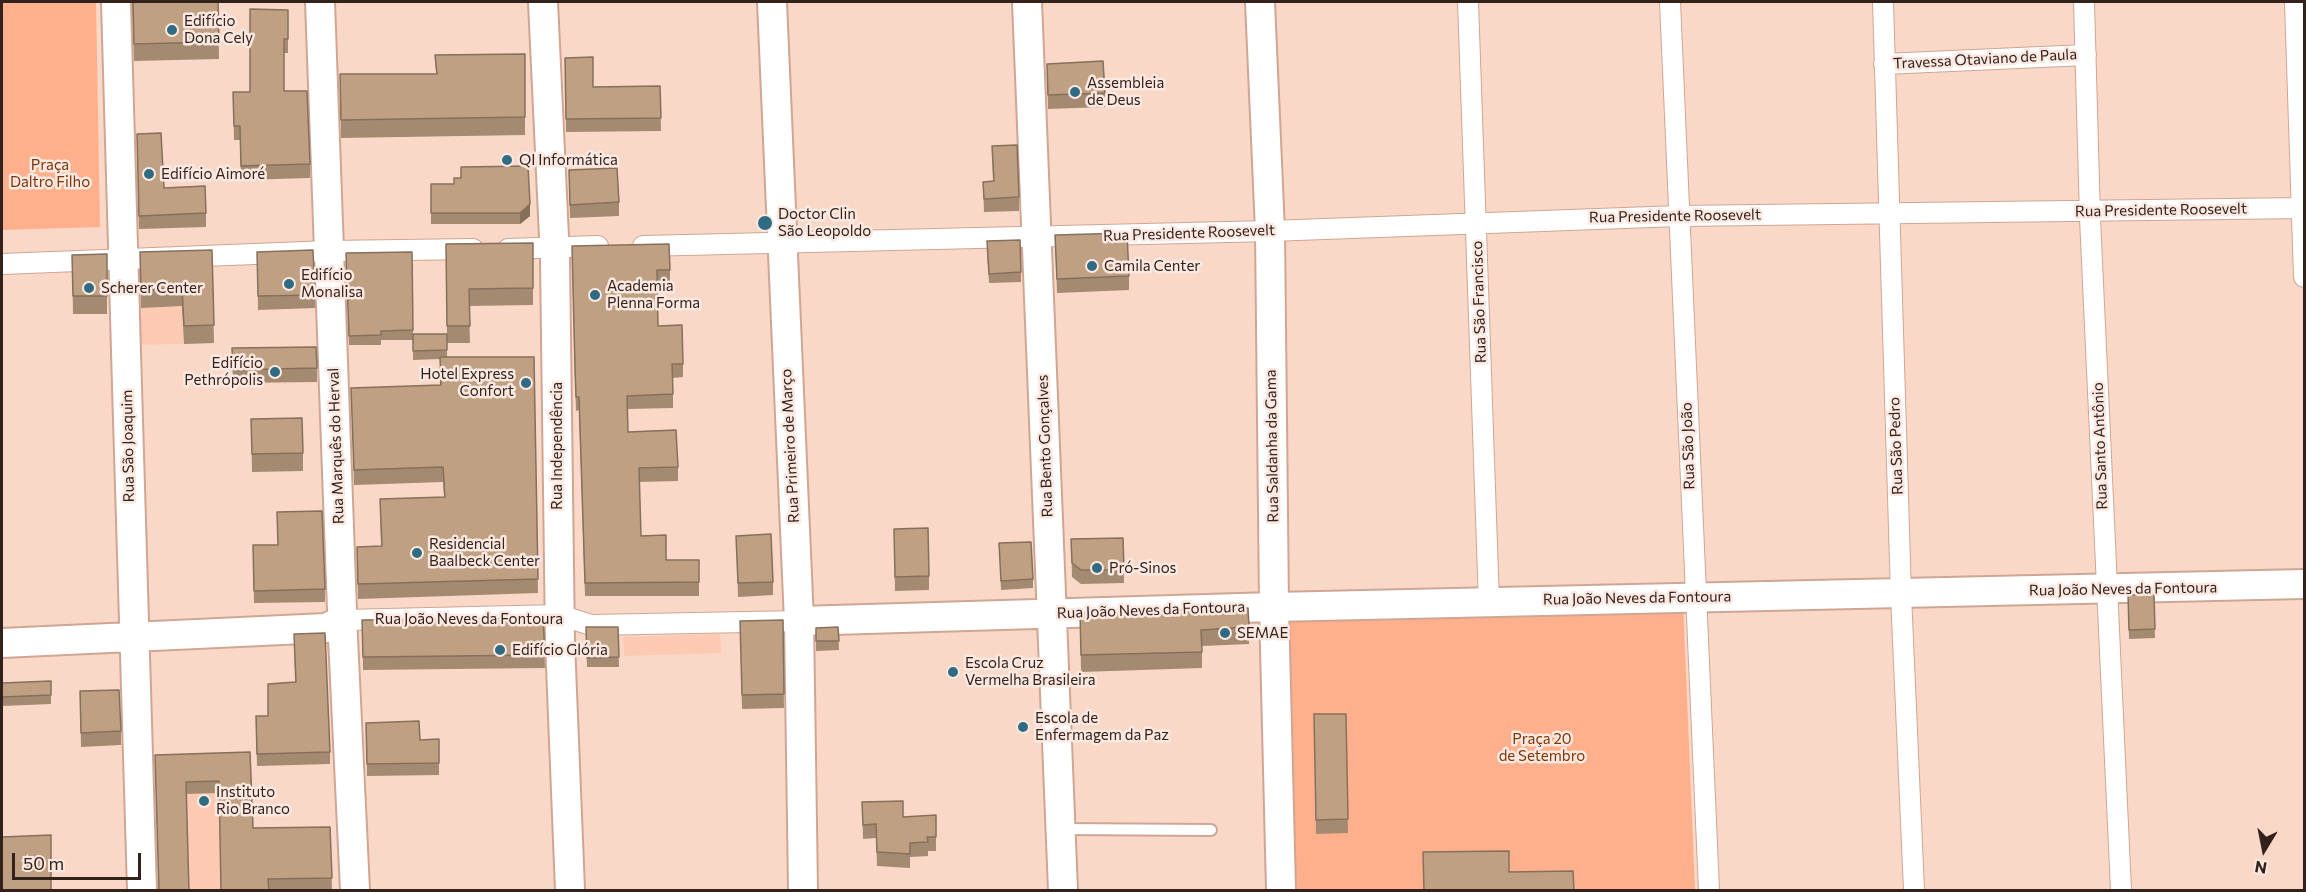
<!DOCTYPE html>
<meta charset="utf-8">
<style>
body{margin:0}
#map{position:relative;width:2306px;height:892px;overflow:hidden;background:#fad8c8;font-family:Commissioner,sans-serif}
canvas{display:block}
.frame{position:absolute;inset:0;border:3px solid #32221b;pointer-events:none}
.north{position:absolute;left:2234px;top:820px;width:60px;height:60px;-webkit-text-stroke:4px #fbe9e1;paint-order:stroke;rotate:190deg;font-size:16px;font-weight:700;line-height:24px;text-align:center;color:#32221b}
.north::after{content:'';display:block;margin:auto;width:21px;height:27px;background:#32221b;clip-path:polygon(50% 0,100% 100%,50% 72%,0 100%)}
.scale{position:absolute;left:12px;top:853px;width:129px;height:27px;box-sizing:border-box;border:3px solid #32221b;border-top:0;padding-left:8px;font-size:18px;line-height:21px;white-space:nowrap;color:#32221b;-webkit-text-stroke:4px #fbe9e1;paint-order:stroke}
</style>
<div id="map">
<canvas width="2306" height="892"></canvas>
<div class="frame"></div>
<div class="north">N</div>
<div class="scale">50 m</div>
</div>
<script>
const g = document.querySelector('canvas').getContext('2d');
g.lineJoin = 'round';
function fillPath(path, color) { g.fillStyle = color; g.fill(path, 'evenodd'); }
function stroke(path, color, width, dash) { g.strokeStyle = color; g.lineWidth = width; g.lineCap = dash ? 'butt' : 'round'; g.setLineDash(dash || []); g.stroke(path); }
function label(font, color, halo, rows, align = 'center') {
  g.font = font + ' Commissioner,sans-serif'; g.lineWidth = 5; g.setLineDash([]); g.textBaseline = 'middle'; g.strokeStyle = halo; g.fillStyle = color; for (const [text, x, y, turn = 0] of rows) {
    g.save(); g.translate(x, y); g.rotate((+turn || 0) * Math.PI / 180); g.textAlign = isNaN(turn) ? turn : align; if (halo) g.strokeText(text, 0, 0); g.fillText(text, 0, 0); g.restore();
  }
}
const built = new Path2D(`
 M212 263 214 343 138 345 136 265Z
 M720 634 721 653 624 656 623 637Z
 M250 764 254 890H159L155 766Z`);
const green = new Path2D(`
 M2 2H96L100 227 2 230Z
 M1683 601 1695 890H1292L1284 609Z`);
const lane = new Path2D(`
 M1061 829 1211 830`);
const street = new Path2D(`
 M1468 2 1489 603
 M1670 2 1709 890
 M1883 2 1901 595 1914 890
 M2084 2 2090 218 2121 890
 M2295 2 2304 277
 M1884 64 2086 55
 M643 246 1270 231 1679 216 2304 208
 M508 249 598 246
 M2 264 330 251 473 249
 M343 620 560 615 591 625 799 621`);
const secondary = new Path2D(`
 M116 2C126 298 131 594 142 890
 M320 2 343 638 355 890
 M543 2 555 259 560 642 570 890
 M772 2 799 621 803 890
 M1027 2 1063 890
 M1260 2 1270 231 1274 607 1281 890
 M799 621 1274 607 2304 584
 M2 643 326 628 343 620`);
const wall = new Path2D(`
 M132 2H218L219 59 134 61Z
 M288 10V53H284V91L310 164V178L241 180 240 140H234L233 92H250Z
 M525 54V135L341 138 340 74H436L435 55Z
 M565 58 593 87 660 86 661 131 566 132Z
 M1047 64 1105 93V107L1048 109Z
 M992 146 1019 197V211L984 212 983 182 993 181Z
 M137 147 164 188 206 213V227L139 229Z
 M569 170 619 202V216L570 218Z
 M431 184 530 216 520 224H431Z
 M1055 235 1129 276V290L1057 293Z
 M533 243V305L469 306 470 343H447V357H534L538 593 358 599 357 547 381 546 380 499 444 497 443 482 354 485 351 388 440 385V359L413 360V340H381V345H349L346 253 412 252 413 334H447L446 244Z
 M212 250 214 343 184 344 182 306 141 308 140 252Z
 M987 251 1021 272V282L989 283Z
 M257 252 315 295V308L258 310Z
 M107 254V314H73L72 255Z
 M572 259 670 270V283L657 284 658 326 683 364V377L673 378V408L627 409 628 432 678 467V481L639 482 641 536 666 560H699V596H585L579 410 576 411 575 381Z
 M232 348 317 368V382L233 383Z
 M251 419 303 453V471L252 472Z
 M894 529 929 576V590L895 591Z
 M736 536 773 582V595L738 597Z
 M1123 538 1124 583 1081 584 1072 577 1071 539Z
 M999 543 1033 579V588L1001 590Z
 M253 545 325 589V602L254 603Z
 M2154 594 2155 638 2129 639 2128 595Z
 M1248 608 1249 644 1202 646V668L1081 672 1080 613Z
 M543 618 545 668 363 670 362 620Z
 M783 620 784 708 742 709 740 621Z
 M586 627H618L619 667H587Z
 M838 627 839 650 816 651V628Z
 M294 634 330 752V764L257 766 256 716H268L295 682Z
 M51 681V704L2 706V683Z
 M80 691 121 731V745L81 747Z
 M1314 714H1346L1348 833 1316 834Z
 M366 723 420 740 439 739V775L367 776Z
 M250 752 253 828 330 827 332 889 221 891 219 793 186 794 155 755Z
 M862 802 903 817 936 815V851H928V856L910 857V868L877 866 876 838 863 839Z`);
const shadedWall = new Path2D(`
 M530 204V216L520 224V213Z`);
const building = new Path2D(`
 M133 2H218L219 42 134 44Z
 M250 9 288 10V39H284V91H307L310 164 241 166 240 126H234L233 92H250Z
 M525 54V117L341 120 340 74H437L435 55Z
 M593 57V87L660 86 661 118 566 119 565 58Z
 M1103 61 1105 93 1048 95 1047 64Z
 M161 133 164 188 205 186 206 213 139 216 137 134Z
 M1017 145 1019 197 984 199 983 182 994 181 992 146Z
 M528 166 530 204 520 213H431V184H454V178H461V167Z
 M617 168 619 202 570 205 569 170Z
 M1127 233 1129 276 1057 279 1055 235Z
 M1020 240 1021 272 989 274 987 241Z
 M533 243V288L469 289 470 326H447L446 244Z
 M669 244 670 270H657L658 326 682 325 683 364H672L673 394 627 396 628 432 676 430 678 467 639 468 641 536 666 535V560H699V582L585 583 579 397H576L575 367 572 246Z
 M212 250 214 325 184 326 182 288 141 290 140 252Z
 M313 250 315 295 258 296 257 252Z
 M412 252 413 330 381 331V335L349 336 346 253Z
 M107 254V296H73L72 255Z
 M413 334H447V350L413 351Z
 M316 347 317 368 233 370 232 348Z
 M440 357H534L538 579 358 584 357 547 382 546 380 499 445 497 443 467 354 470 351 388 441 385Z
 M302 418 303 453 252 454 251 419Z
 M322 511 325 589 254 591 253 545H278L277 512Z
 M928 528 929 576 895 577 894 529Z
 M771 534 773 582 738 583 736 536Z
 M1123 538 1124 570H1081L1072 563 1071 539Z
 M1031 542 1033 579 1001 581 999 543Z
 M2154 594 2155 629 2129 630 2128 595Z
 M1248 608 1249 627 1201 630 1202 652 1081 655 1080 613Z
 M543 618 545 655 363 657 362 620Z
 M783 620 784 694 742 695 740 621Z
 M586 627H618L619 657 587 658Z
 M838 627 839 641H816V628Z
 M325 633 330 752 257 754 256 716H268V684L296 682 294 634Z
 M51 681V695L2 697V683Z
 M119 690 121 731 81 733 80 691Z
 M1314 714H1346L1348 819 1316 820Z
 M419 721 420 740 439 739V763L367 764 366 723Z
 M250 752 253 828 330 827 332 878 268 879 269 891H221L219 781 186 782 189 891H159L155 755Z
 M903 801V817L936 815V837H927L928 842 910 843V854L877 852 876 824 863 825 862 802Z
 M51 835V891H2V837Z
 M1509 851V872L1573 871 1574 891H1424L1423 852Z`);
const markers = [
 [172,30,6,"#2f6c83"],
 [1075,92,6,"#2f6c83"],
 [507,160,6,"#2f6c83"],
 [149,174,6,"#2f6c83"],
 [765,223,8,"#2f6c83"],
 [1092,266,6,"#2f6c83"],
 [289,284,6,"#2f6c83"],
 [89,288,6,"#2f6c83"],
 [595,295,6,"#2f6c83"],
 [275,372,6,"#2f6c83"],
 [526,383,6,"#2f6c83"],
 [417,553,6,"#2f6c83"],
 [1097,568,6,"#2f6c83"],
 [1225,633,6,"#2f6c83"],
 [500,650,6,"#2f6c83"],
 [953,672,6,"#2f6c83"],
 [1023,727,6,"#2f6c83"],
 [204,801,6,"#2f6c83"]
];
const poiNames = [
 ["Edifício",184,21],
 ["Dona Cely",184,38],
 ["Assembleia",1087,83],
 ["de Deus",1087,100],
 ["QI Informática",519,160],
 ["Edifício Aimoré",161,174],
 ["Doctor Clin",778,214],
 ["São Leopoldo",778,231],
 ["Camila Center",1104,266],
 ["Edifício",301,275],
 ["Monalisa",301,292],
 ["Academia",607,286],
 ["Plenna Forma",607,303],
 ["Scherer Center",101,288],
 ["Edifício",263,363,"right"],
 ["Pethrópolis",263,380,"right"],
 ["Hotel Express",514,374,"right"],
 ["Confort",514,391,"right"],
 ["Residencial",429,544],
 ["Baalbeck Center",429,561],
 ["Pró-Sinos",1109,568],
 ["SEMAE",1237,633],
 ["Edifício Glória",512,650],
 ["Escola Cruz",965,663],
 ["Vermelha Brasileira",965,680],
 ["Escola de",1035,718],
 ["Enfermagem da Paz",1035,735],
 ["Instituto",216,792],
 ["Rio Branco",216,809]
];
const streetNames = [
 ["Travessa Otaviano de Paula",1985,59,-3],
 ["Rua Presidente Roosevelt",2161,210,-1],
 ["Rua Presidente Roosevelt",1675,216,-1],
 ["Rua Presidente Roosevelt",1189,233,-2],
 ["Rua São Francisco",1479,302,-92],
 ["Rua São Joaquim",128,446,-91],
 ["Rua Marquês do Herval",336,446,-92],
 ["Rua Independência",557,446,-90],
 ["Rua Primeiro de Março",790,446,-93],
 ["Rua Bento Gonçalves",1045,446,-92],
 ["Rua Saldanha da Gama",1272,446,-91],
 ["Rua São João",1688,446,-92],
 ["Rua São Pedro",1896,446,-92],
 ["Rua Santo Antônio",2100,446,-92],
 ["Rua João Neves da Fontoura",2123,589,-1],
 ["Rua João Neves da Fontoura",1637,598,-1],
 ["Rua João Neves da Fontoura",1151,610,-2],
 ["Rua João Neves da Fontoura",469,619]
];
const parkNames = [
 ["Praça",50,165],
 ["Daltro Filho",50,182],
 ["Praça 20",1542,739],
 ["de Setembro",1542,756]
];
fillPath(built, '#fccab3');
fillPath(green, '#feb08d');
stroke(lane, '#cfa694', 14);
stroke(street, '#cfa694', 22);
stroke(secondary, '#cfa694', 32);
stroke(lane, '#fff', 10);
stroke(street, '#fff', 20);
stroke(secondary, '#fff', 28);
fillPath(wall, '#a48a71');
fillPath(shadedWall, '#86705c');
fillPath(building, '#bfa083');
stroke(building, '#86705c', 1.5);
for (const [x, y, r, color] of markers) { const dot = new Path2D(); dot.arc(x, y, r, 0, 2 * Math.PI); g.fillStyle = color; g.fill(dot); stroke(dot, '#fbe9e1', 2); }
label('15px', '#32221b', '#fbe9e1', poiNames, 'left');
label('15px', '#32221b', '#fbe9e1', streetNames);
label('15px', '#7d3407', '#fbe9e1', parkNames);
</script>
